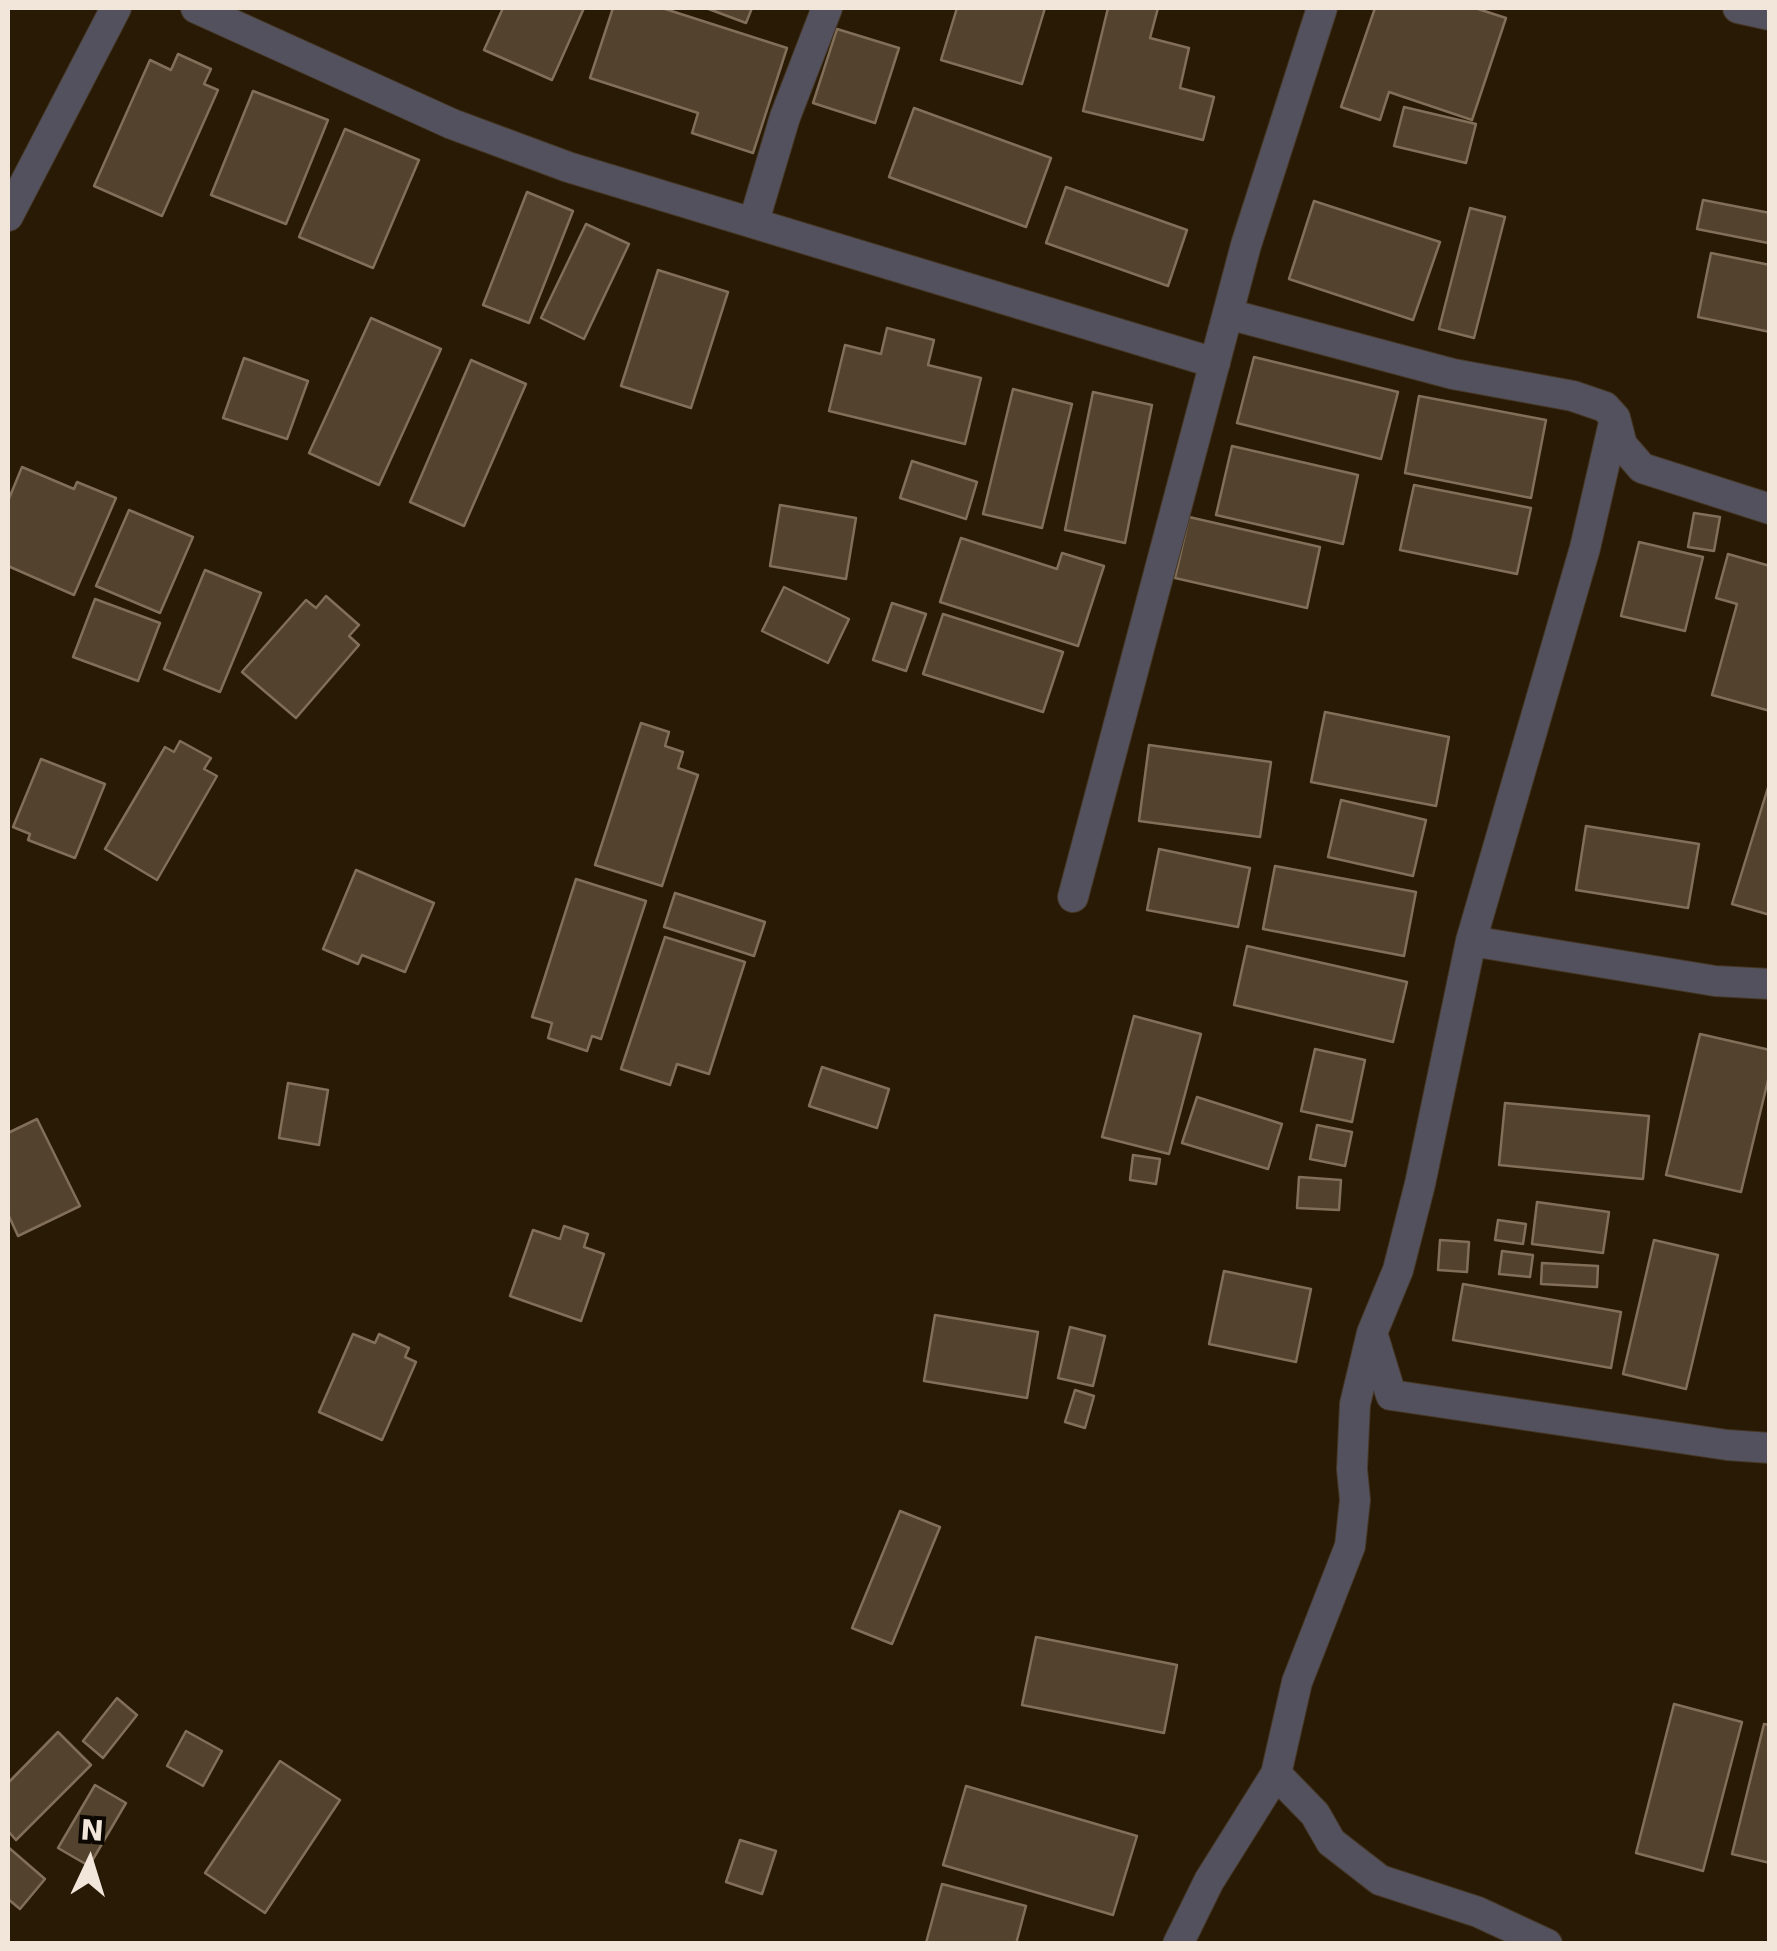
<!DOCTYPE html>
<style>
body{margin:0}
#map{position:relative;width:1777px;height:1951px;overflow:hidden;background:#291a06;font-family:"DejaVu Sans",sans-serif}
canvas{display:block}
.frame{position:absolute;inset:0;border:10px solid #f1e6d9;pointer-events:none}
.north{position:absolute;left:40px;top:1811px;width:100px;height:100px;-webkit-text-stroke:8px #0d0702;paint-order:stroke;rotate:4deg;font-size:28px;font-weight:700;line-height:40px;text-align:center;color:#f1e6d9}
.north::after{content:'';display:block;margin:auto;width:35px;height:45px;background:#f1e6d9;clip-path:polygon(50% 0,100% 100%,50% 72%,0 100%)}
</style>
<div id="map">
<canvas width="1777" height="1951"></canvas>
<div class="frame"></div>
<div class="north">N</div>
</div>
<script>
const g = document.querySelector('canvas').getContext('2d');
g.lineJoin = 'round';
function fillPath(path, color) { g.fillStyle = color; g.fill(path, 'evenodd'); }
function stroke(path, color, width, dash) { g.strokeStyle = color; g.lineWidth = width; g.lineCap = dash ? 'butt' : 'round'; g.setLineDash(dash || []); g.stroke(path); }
const building = new Path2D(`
 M503 8H584L552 80 484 50Z
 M613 8H662L787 48 753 153 692 133 698 113 590 78Z
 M706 8H752L746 23Z
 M957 8H1045L1022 84 941 60Z
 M1108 8H1158L1150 38 1189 48 1180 88 1214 97 1203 140 1083 111Z
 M1375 8H1475L1506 18 1472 120 1389 92 1380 120 1341 107Z
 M837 29 899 48 875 123 813 103Z
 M178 54 211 69 204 84 218 90 162 216 94 186 150 60 171 70Z
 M253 91 328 120 286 224 211 195Z
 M1404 107 1476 124 1466 163 1394 146Z
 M914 108 1051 158 1026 227 889 177Z
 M345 129 419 160 373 268 299 237Z
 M1066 187 1187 230 1168 286 1046 243Z
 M527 192 573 211 529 323 483 305Z
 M1703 200 1770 213 1768 243 1697 229Z
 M1314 201 1440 242 1413 320 1289 279Z
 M1470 208 1505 217 1474 338 1439 329Z
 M586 224 629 244 584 339 541 318Z
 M1711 253 1770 265V332L1698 317Z
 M658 270 728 292 691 408 621 386Z
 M371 318 441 349 379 485 309 453Z
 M887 328 934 340 928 365 981 378 965 444 829 411 845 345 881 354Z
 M1254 357 1398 392 1381 459 1237 423Z
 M244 358 308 381 287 439 223 418Z
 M471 360 526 384 464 526 410 502Z
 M1013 389 1072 404 1042 528 983 514Z
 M1093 392 1152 405 1125 543 1065 530Z
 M1419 396 1546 420 1531 498 1405 473Z
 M1232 446 1358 475 1343 544 1216 515Z
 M912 461 977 482 966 519 900 498Z
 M22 467 74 489 77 482 116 498 74 595 8 566V501Z
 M1414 485 1531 508 1517 574 1400 550Z
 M780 505 856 518 846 579 770 566Z
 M129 510 193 537 160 613 96 586Z
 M1694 513 1720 517 1714 551 1688 547Z
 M1189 517 1320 547 1307 608 1175 578Z
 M961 538 1057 569 1062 553 1104 566 1078 646 940 602Z
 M1639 542 1703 557 1685 631 1621 616Z
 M1728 554 1770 566V711L1712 695 1737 604 1716 598Z
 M205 570 261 593 220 692 164 669Z
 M784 587 849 619 828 663 762 631Z
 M326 596 359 625 349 636 359 645 296 718 242 672 306 600 316 608Z
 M95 599 160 623 138 681 73 657Z
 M892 603 926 614 906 671 873 660Z
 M943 614 1063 652 1043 712 923 674Z
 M1325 712 1449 737 1436 806 1311 782Z
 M641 723 669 732 665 746 683 752 678 768 698 775 662 886 595 865Z
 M180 741 211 758 204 769 217 776 157 880 105 849 165 747 174 752Z
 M1149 745 1271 762 1260 837 1139 821Z
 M41 759 105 784 75 858 28 840 30 834 13 827Z
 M1770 781V915L1732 904Z
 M1341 800 1426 820 1413 876 1328 857Z
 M1586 826 1699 844 1688 908 1576 890Z
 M1159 849 1250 868 1238 927 1147 910Z
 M1275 866 1416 892 1404 956 1263 929Z
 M356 870 434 903 405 972 362 955 358 964 323 949Z
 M576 879 646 901 601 1039 592 1036 587 1051 548 1038 552 1023 532 1017Z
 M675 893 765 922 754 956 664 927Z
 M665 937 745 962 709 1074 677 1064 670 1085 621 1069Z
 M1247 946 1407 982 1393 1042 1234 1005Z
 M1134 1016 1201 1034 1169 1154 1102 1137Z
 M1700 1034 1770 1050V1072L1741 1192 1666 1175Z
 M1315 1049 1365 1060 1352 1122 1301 1111Z
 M822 1067 889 1089 877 1128 809 1106Z
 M288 1083 328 1090 319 1145 279 1138Z
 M1197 1097 1282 1124 1268 1169 1182 1143Z
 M1505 1103 1649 1116 1643 1179 1499 1165Z
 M37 1119 80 1206 18 1236 8 1214V1133Z
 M1317 1125 1352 1132 1345 1166 1310 1159Z
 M1133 1155 1160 1159 1156 1184 1130 1180Z
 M1299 1177 1341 1180 1339 1210 1297 1208Z
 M1537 1202 1609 1212 1603 1253 1532 1244Z
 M1498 1220 1526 1224 1523 1244 1495 1240Z
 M564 1226 588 1234 584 1247 604 1254 581 1321 510 1296 533 1230 560 1239Z
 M1440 1240 1469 1242 1467 1272 1438 1270Z
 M1654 1240 1718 1255 1686 1389 1623 1374Z
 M1502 1251 1533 1255 1530 1277 1499 1274Z
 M1542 1263 1598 1266 1597 1287 1541 1284Z
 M1224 1271 1311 1289 1296 1362 1209 1344Z
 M1463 1284 1621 1312 1611 1368 1453 1340Z
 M935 1315 1038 1332 1027 1398 924 1381Z
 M1070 1327 1105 1336 1093 1386 1058 1378Z
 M353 1334 375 1343 379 1334 409 1348 405 1357 416 1362 382 1440 319 1412Z
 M1075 1390 1094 1396 1085 1428 1065 1422Z
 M900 1511 940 1527 892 1644 852 1628Z
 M1036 1637 1177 1665 1164 1733 1022 1705Z
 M117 1698 137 1715 103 1758 83 1741Z
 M1674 1704 1742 1722 1703 1871 1636 1853Z
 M1764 1724 1770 1725V1863L1732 1854Z
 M186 1731 222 1751 203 1786 167 1766Z
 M58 1732 91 1765 16 1840 8 1831V1783Z
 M280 1761 340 1800 265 1913 205 1873Z
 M95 1785 126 1803 89 1866 58 1848Z
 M966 1786 1137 1836 1113 1915 943 1865Z
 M740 1840 776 1851 762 1894 726 1882Z
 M8 1847 45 1879 20 1909 8 1899Z
 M942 1884 1026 1906 1016 1944 926 1943Z`);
const street = new Path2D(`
 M196 8 452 124 568 167 1215 363
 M1738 8 1770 15
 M8 216 116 8
 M754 221 785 117 827 8
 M1228 314 1453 374 1573 396 1605 407 1615 418 1622 445 1642 468 1770 509
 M1073 897 1246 245 1322 8
 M1471 941 1715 981 1770 984
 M1373 1336 1391 1395 1727 1445 1770 1448
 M1276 1774 1315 1814 1331 1842 1380 1880 1478 1912 1547 1944
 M1178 1944 1209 1881 1276 1774 1297 1682 1350 1546 1355 1500 1352 1469 1355 1404 1372 1333 1398 1270 1420 1184 1471 941 1585 548 1615 418`);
fillPath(building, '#53422d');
stroke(building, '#826f59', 2.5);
stroke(street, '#453724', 32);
stroke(street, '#53515d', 30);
</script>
